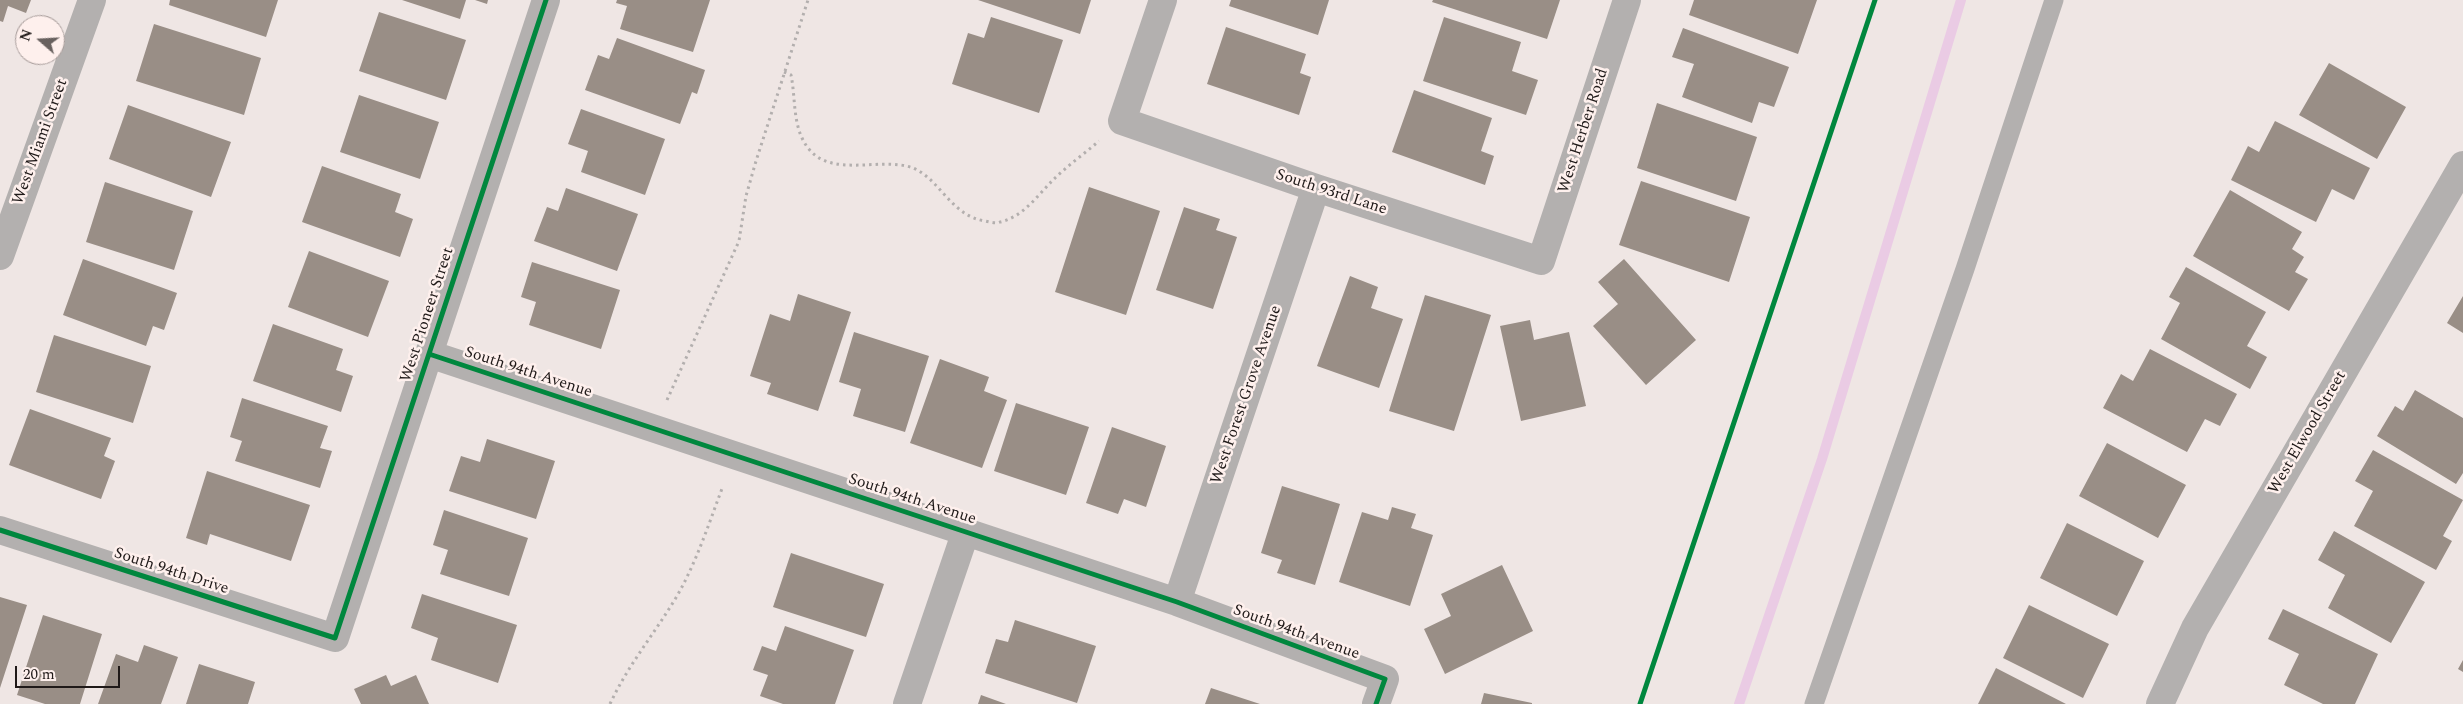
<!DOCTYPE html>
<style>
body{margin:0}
#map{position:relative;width:2463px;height:704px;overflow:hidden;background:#efe6e4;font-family:Spectral,serif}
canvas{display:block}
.north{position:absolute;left:15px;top:15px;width:50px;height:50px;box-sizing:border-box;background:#fef0ed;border:1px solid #a59a98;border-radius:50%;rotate:289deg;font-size:14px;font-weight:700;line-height:20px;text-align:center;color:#1f1918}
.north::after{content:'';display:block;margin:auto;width:18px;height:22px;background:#68615f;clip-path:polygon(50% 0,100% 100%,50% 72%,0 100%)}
.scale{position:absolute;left:15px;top:666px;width:105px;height:22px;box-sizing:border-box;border:2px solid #1f1918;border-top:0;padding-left:6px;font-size:15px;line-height:18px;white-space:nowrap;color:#1f1918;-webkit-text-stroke:4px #fef0ed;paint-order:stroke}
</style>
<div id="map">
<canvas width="2463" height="704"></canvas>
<div class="north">N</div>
<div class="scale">20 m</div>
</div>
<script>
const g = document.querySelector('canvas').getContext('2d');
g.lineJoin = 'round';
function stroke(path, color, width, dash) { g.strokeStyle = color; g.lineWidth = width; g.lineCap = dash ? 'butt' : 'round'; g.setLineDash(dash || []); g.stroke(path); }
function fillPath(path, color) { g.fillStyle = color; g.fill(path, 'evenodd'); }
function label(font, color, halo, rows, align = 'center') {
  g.font = font + ' Spectral,serif'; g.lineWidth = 5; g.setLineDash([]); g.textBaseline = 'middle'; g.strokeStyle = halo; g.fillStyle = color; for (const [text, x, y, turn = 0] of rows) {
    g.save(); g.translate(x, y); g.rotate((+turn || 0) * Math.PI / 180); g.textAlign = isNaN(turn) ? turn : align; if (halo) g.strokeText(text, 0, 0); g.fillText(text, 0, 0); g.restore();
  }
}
const stream = new Path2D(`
 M1739 704 1822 459 1961 0`);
const building = new Path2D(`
 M0 0H31L26 13 8 6 3 22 0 21Z
 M170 0H278L266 37 169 5Z
 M402 0H466L460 19Z
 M475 0H488L487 4Z
 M617 0H710L693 52 620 29 627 6 616 3Z
 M978 0H1091L1080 34Z
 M1231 0H1329L1318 35 1229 6Z
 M1433 0H1560L1547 39 1432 2Z
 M1694 0H1817L1798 54 1689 15Z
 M379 12 466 40 446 100 359 71Z
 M991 17 1063 40 1039 113 952 84 968 33 984 38Z
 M1444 17 1521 42 1512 71 1538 80 1526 115 1423 81Z
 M154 24 261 58 244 115 136 81Z
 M1226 27 1306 54 1300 73 1311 77 1299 115 1207 84Z
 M1683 28 1789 67 1774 107 1759 102 1752 123 1682 97 1694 64 1672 57Z
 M617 38 705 70 697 94 692 92 680 124 585 90 598 55 609 59Z
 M2329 63 2406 107 2377 159 2299 115Z
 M1414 90 1492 118 1481 151 1494 156 1485 185 1392 152Z
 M359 95 439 122 420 179 340 152Z
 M1657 103 1757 137 1736 201 1637 168Z
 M128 105 231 142 211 197 109 159Z
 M581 109 665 139 645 195 581 172 588 151 568 144Z
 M2275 121 2370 168 2354 200 2332 189 2316 222 2231 180 2248 146 2259 152Z
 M322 166 401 194 395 212 413 219 400 257 302 222Z
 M1641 181 1750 217 1729 282 1619 245Z
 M105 182 193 211 174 270 86 242Z
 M1089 187 1160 211 1126 315 1055 292Z
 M566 188 638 214 617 271 534 241 547 207 558 211Z
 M2230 190 2302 232 2292 249 2304 257 2295 272 2308 279 2289 311 2193 256Z
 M1184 207 1220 219 1216 230 1237 237 1213 309 1156 290Z
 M309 251 389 281 368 337 288 307Z
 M83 259 177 293 164 330 153 326 146 346 63 315Z
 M1624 259 1696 340 1646 385 1593 326 1618 304 1598 282Z
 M532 262 620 290 601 349 529 325 536 302 521 297Z
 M2186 267 2266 312 2247 346 2267 357 2250 389 2161 339 2180 303 2169 297Z
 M1350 276 1378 287 1371 308 1403 319 1379 388 1317 366Z
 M798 294 851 312 818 411 767 394 771 383 750 376 770 314 790 321Z
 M1425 295 1491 315 1454 431 1389 411Z
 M2463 296V333L2447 323Z
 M1530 320 1534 340 1569 332 1586 406 1521 421 1500 326Z
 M273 324 343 349 336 370 353 376 341 412 253 381Z
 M854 332 929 356 905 432 853 416 861 389 839 382Z
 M54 335 151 366 133 423 36 392Z
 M2150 349 2237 394 2220 426 2205 419 2187 452 2103 408 2121 374 2133 381Z
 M940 359 989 377 984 391 1007 400 982 468 910 443Z
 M2415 390 2463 418V473L2456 484 2377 436 2395 406 2403 411Z
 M242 398 328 426 320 448 332 451 320 488 235 461 242 441 230 437Z
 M1016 403 1089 427 1066 495 994 471Z
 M30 409 111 438 104 456 115 461 101 499 9 465Z
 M1112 427 1166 446 1146 507 1124 499 1118 514 1086 503Z
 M487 439 555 461 536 519 449 491 461 456 480 462Z
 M2107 443 2186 485 2158 538 2079 496Z
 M2373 450 2463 500 2443 536 2452 541 2436 570 2354 526 2373 491 2355 481Z
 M207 471 310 505 291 561 210 534 207 545 186 538Z
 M1282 486 1340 504 1315 585 1277 573 1282 560 1261 553Z
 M1392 507 1416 514 1411 528 1433 535 1410 606 1339 582 1362 512 1388 520Z
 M444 510 528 538 509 596 440 574 448 550 433 545Z
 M2067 523 2144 561 2117 616 2040 578Z
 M2334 531 2425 582 2391 643 2328 608 2345 575 2318 560Z
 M791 553 884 584 866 637 773 607Z
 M1502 565 1533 631 1445 674 1424 629 1451 616 1441 594Z
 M422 594 517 625 498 683 431 660 438 638 411 628Z
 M0 597 27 605 0 688Z
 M2029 605 2109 644 2083 698 2003 658Z
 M2283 609 2378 654 2355 704H2323L2284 685 2299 654 2268 639Z
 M43 615 102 634 80 704H45L17 695Z
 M1015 620 1096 646 1077 703 985 673 996 639 1008 642Z
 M785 626 854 650 835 704H783L760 696 768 675 753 670 762 646 776 651Z
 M144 645 178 657 161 704H98L116 654 138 662Z
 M2463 660V672L2458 669Z
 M199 664 255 682 248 704H186Z
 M1996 668 2066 704H1978Z
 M386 675 391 686 416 675 429 704H361L354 689Z
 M1211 688 1260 704H1205Z
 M1484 693 1532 703V704H1481Z
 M981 695 1006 704H978Z`);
const path = new Path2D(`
 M784 72 791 75C796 99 792 127 808 148 832 179 881 156 913 168 940 179 951 216 985 221 990 222 996 224 1000 222 1023 217 1037 196 1053 180 1067 166 1084 154 1099 141
 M667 400 739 241 746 196 756 161 808 0
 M610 704C628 665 655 633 677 596 697 561 709 523 723 486
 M1640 704 1875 0`);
const lane = new Path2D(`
 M1814 704 1965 269 2054 0`);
const street = new Path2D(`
 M1163 0 1122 121 1316 188 1541 261 1627 0
 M0 256 92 0
 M429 354 1177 602 1385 679 1376 704
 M0 530 335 638 546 0
 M1177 602 1316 188
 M907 704 966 531
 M2160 704 2195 628 2463 165`);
const cycleway = new Path2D(`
 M429 354 1177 602 1385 679 1376 704
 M0 530 335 638 546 0
 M1640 704 1875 0`);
const streetNames = [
 ["West Herber Road",1584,131,-72],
 ["West Miami Street",41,142,-70],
 ["South 93rd Lane",1331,193,18],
 ["West Pioneer Street",428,315,-72],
 ["South 94th Avenue",528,373,18],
 ["West Forest Grove Avenue",1247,395,-71],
 ["West Elwood Street",2308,433,-60],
 ["South 94th Avenue",912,500,18],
 ["South 94th Drive",171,572,18],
 ["South 94th Avenue",1296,633,20]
];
stroke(stream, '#eacbe4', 10);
fillPath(building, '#998e86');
stroke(path, '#b3afae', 3, [2.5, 4]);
stroke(lane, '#b3b0af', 19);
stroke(street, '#b3b0af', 28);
stroke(cycleway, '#00873e', 5);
label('16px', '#1f1918', '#fef0ed', streetNames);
</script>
